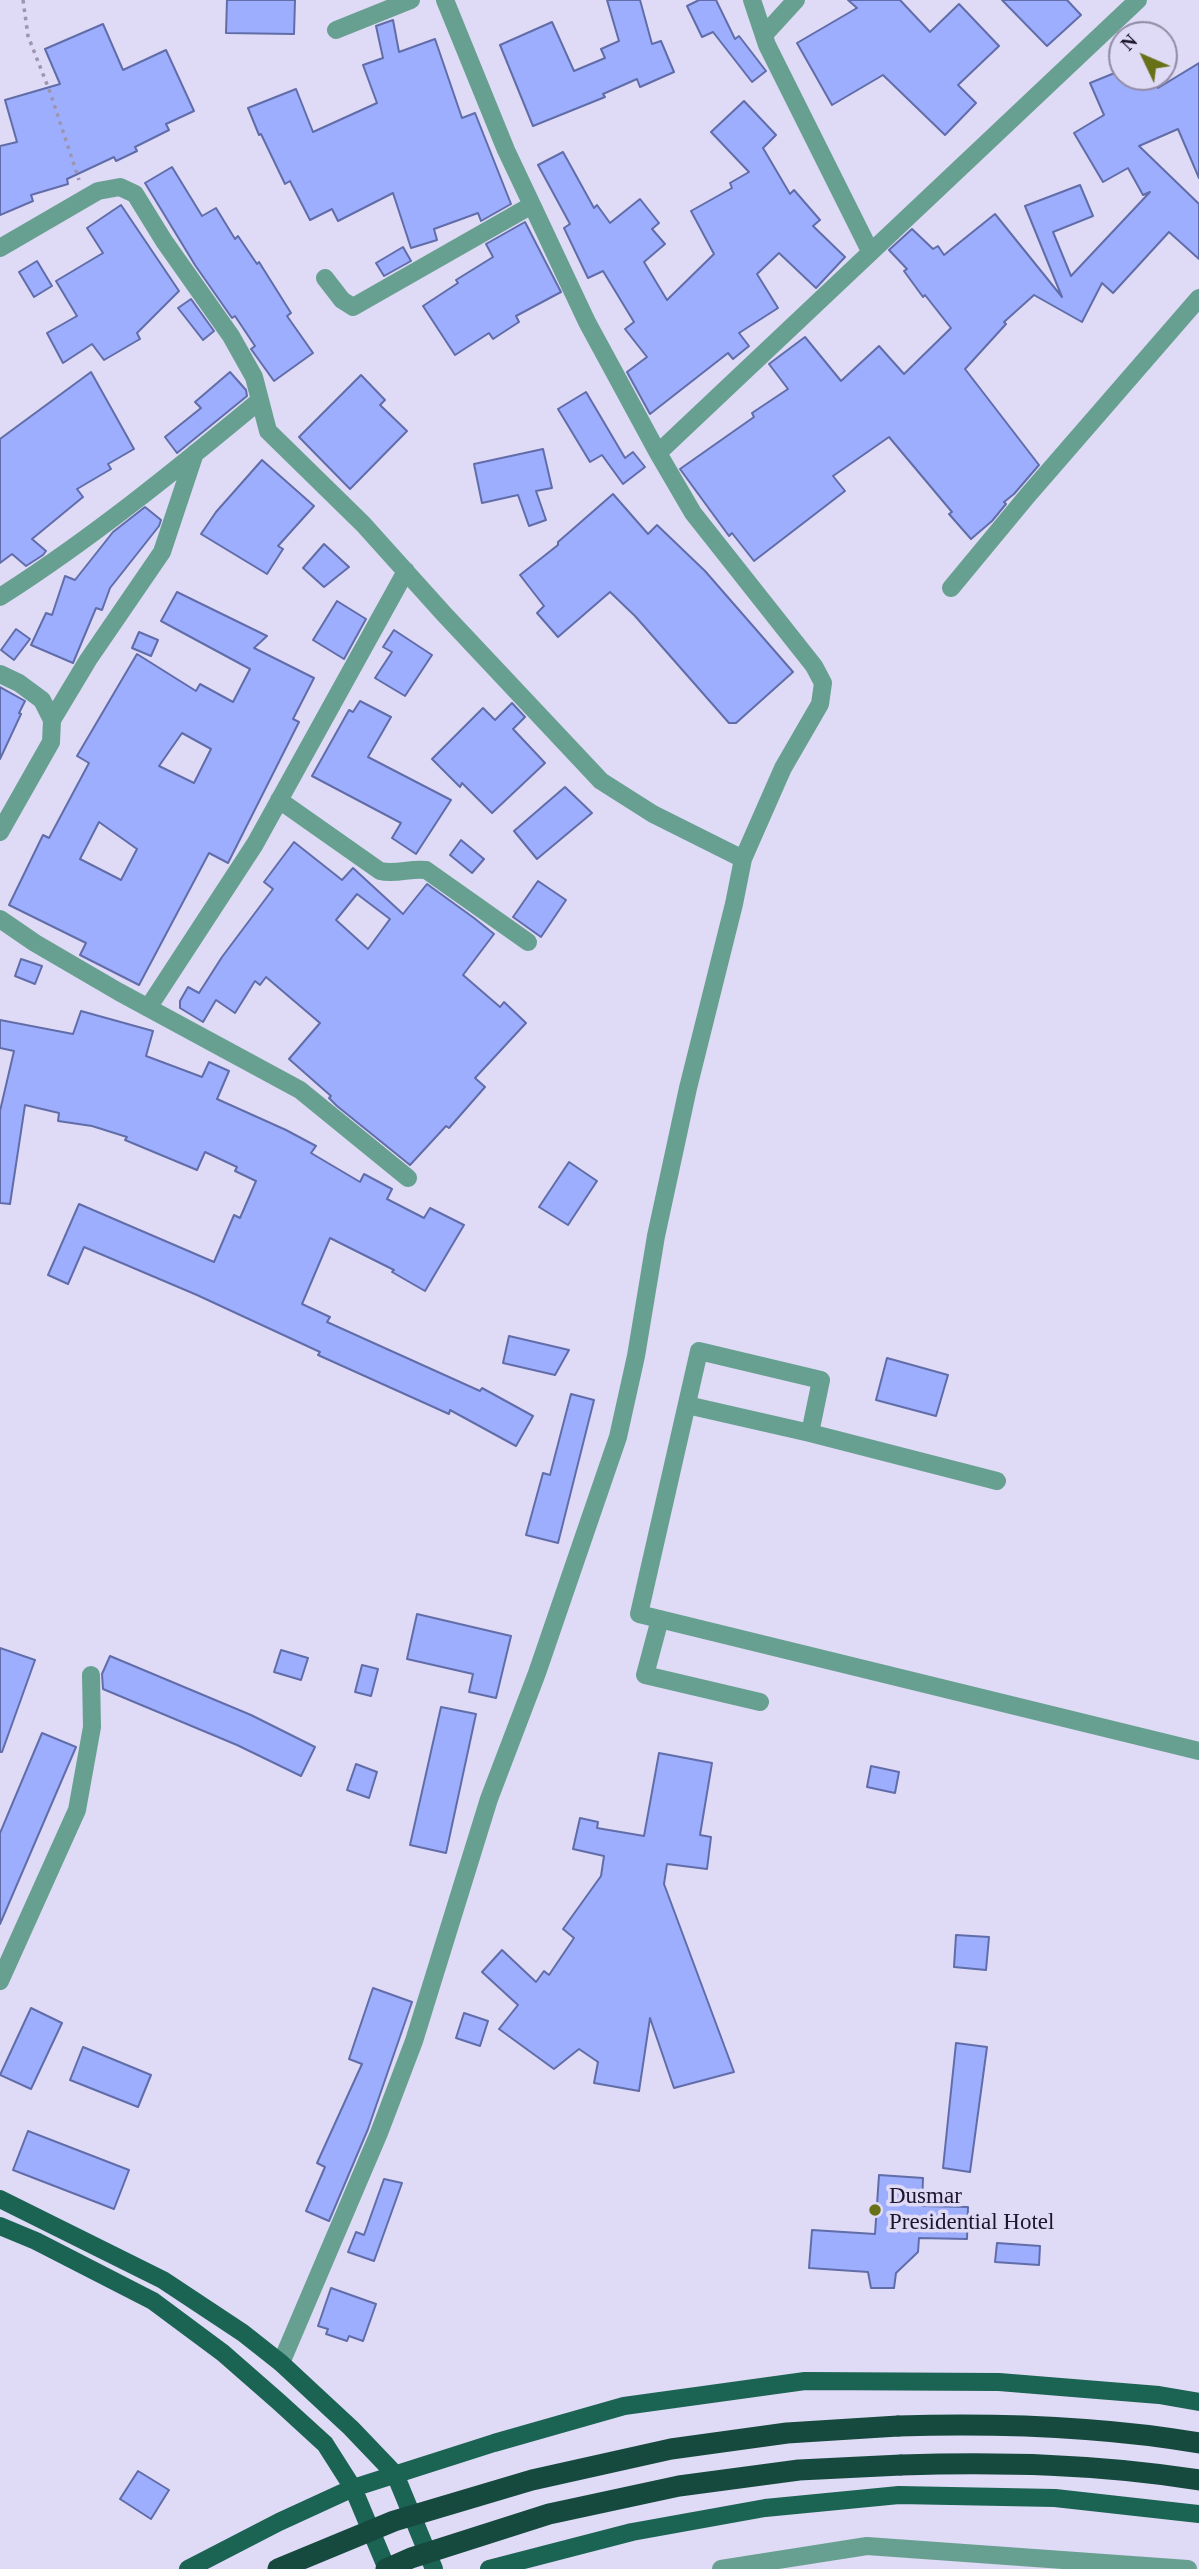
<!DOCTYPE html>
<style>
body{margin:0}
#map{position:relative;width:1199px;height:2569px;overflow:hidden;background:#dfdaf5;font-family:Georgia,serif}
canvas{display:block}
.north{position:absolute;left:1108px;top:21px;width:70px;height:70px;box-sizing:border-box;background:#dfdaf5;border:2px solid #918ba5;border-radius:50%;rotate:314deg;font-size:19px;font-weight:700;line-height:28px;text-align:center;color:#1c152e}
.north::after{content:'';display:block;margin:auto;width:24px;height:32px;background:#697118;clip-path:polygon(50% 0,100% 100%,50% 72%,0 100%)}
</style>
<div id="map">
<canvas width="1199" height="2569"></canvas>
<div class="north">N</div>
</div>
<script>
const g = document.querySelector('canvas').getContext('2d');
g.lineJoin = 'round';
function fillPath(path, color) { g.fillStyle = color; g.fill(path, 'evenodd'); }
function stroke(path, color, width, dash) { g.strokeStyle = color; g.lineWidth = width; g.lineCap = dash ? 'butt' : 'round'; g.setLineDash(dash || []); g.stroke(path); }
function label(font, color, halo, rows, align = 'center') {
  g.font = font + ' Georgia,serif'; g.lineWidth = 7; g.setLineDash([]); g.textBaseline = 'middle'; g.strokeStyle = halo; g.fillStyle = color; for (const [text, x, y, turn = 0] of rows) {
    g.save(); g.translate(x, y); g.rotate((+turn || 0) * Math.PI / 180); g.textAlign = isNaN(turn) ? turn : align; if (halo) g.strokeText(text, 0, 0); g.fillText(text, 0, 0); g.restore();
  }
}
const building = new Path2D(`
 M227 0H295L294 34 226 33Z
 M607 0H640L652 44 661 41 674 72 640 87 637 79 603 94 605 97 533 126 500 45 552 22 574 71 605 58 601 49 619 41Z
 M699 0H716L735 39 739 36 766 71 752 82 713 32 702 37 687 6Z
 M848 0H900L930 32 959 4 999 46 958 85 976 103 945 135 883 75 832 105 797 43 857 8Z
 M1002 0H1067L1081 15 1047 46Z
 M393 20 399 52 435 39 462 118 475 113 511 204 481 221 478 213 434 229 437 240 411 248 393 193 338 221 332 209 310 220 290 181 285 184 261 134 259 135 248 108 296 89 313 132 377 103 363 65 383 58 376 26Z
 M103 24 123 70 166 50 194 111 166 124 169 130 135 147 137 151 116 161 114 157 67 179 68 184 31 195 33 201 0 215V146L17 142 5 100 60 84 45 49Z
 M1199 63V178L1178 129 1139 146 1199 204V259L1169 232 1113 293 1102 283 1082 322 1034 295 1004 322 1006 324 965 369 1039 465 1014 494 1004 502 1006 504 992 521 971 539 949 514 952 512 889 437 833 476 845 491 754 561 732 533 729 536 680 469 754 417 752 413 788 389 769 364 805 337 841 381 879 346 904 374 951 328 925 295 923 297 904 271 907 269 889 250 912 229 933 249 938 246 944 255 995 214 1062 297 1025 206 1080 185 1093 216 1053 232 1071 276 1150 192 1143 195 1128 168 1103 182 1074 133 1104 115 1090 83 1122 70V77H1154L1158 88Z
 M744 101 776 135 763 148 790 194 794 190 820 220 813 226 845 257 816 288 779 253 757 274 778 308 739 333 749 346 733 359 728 353 650 414 627 372 647 357 625 329 634 322 603 271 588 278 564 228 570 224 538 165 563 152 594 208 597 205 610 223 640 199 659 223 652 229 665 244 644 262 667 300 714 254 691 211 732 188 730 183 749 172 711 132Z
 M172 167 202 216 216 208 235 239 238 236 257 264 259 262 291 313 287 316 313 353 274 381 251 349 255 346 235 316 232 318 195 265 145 183Z
 M121 205 179 291 137 333 140 339 104 360 92 344 63 363 47 333 77 316 56 281 103 253 87 228Z
 M525 222 561 292 516 316 519 322 493 339 489 333 455 355 423 306 458 283 456 280 493 257 486 244Z
 M403 247 411 261 384 276 376 263Z
 M37 261 52 286 34 297 19 272Z
 M191 299 214 331 203 340 178 308Z
 M91 372 134 449 108 464 111 469 77 489 83 497 32 539 46 551 43 555 26 566 12 554 0 563V439Z
 M230 372 246 390 247 396 177 453 165 437 201 408 195 402Z
 M361 375 385 400 380 405 407 431 350 489 299 437Z
 M586 392 625 458 633 452 645 467 623 484 602 455 590 462 558 409Z
 M543 449 552 488 536 491 546 520 529 526 518 495 482 503 474 464Z
 M262 460 314 506 278 546 283 549 267 574 201 534 216 512Z
 M613 494 648 534 657 525 705 571 793 672 736 723H729L635 616 610 592 558 637 537 613 544 606 520 575 558 545V542Z
 M145 507 161 520 159 526 110 588 102 610 96 608 73 663 31 645 46 613 52 615 65 576 75 580 113 532Z
 M324 544 349 567 324 587 303 568Z
 M177 592 267 636 254 648 314 678 293 719 299 722 228 863 209 853 139 985 80 955 86 943 9 905 43 835 49 838 89 763 77 756 137 654 196 691 200 684 233 702 250 669 161 621ZM182 733 211 749 194 783 159 766ZM99 822 137 849 121 880 80 859Z
 M337 601 366 619 344 659 313 640Z
 M16 629 30 639 14 660 1 650Z
 M394 630 432 655 405 696 375 678 392 652 383 647Z
 M139 632 158 640 151 656 132 648Z
 M0 687 25 701 19 713 21 714 0 759Z
 M360 701 391 717 368 757 451 800 416 854 392 838 401 823 312 776 349 710 353 712Z
 M512 703 525 717 513 729 545 763 492 813 462 783 460 787 432 759 483 708 495 720Z
 M565 787 592 813 537 859 514 831Z
 M461 840 484 859 472 873 450 855Z
 M294 842 342 880 353 868 403 914 427 884 474 918 494 934 463 975 500 1007 504 1002 526 1023 475 1078 485 1087 449 1128 446 1126 410 1165 337 1106 329 1098 331 1096 289 1059 320 1023 266 977 260 985 255 981 235 1013 216 1000 203 1022 180 1008V1001L188 987 199 993 222 957 273 889 264 882ZM357 894 390 919 368 949 336 920Z
 M538 881 566 900 541 937 513 917Z
 M21 959 42 966 35 984 15 976Z
 M81 1011 153 1031 146 1056 202 1077 209 1062 229 1071 217 1099 286 1130 316 1146 311 1153 360 1182 364 1174 392 1189 387 1199 424 1218 430 1208 464 1225 425 1291 392 1272 394 1270 330 1238 302 1304 330 1317 327 1322 480 1391 482 1388 533 1416 516 1446 450 1410 449 1414 318 1355 320 1352 197 1295 84 1247 68 1284 48 1275 79 1204 214 1262 234 1215 240 1218 256 1181 235 1171 237 1167 205 1152 197 1170 125 1140 127 1137 92 1126 58 1121 59 1113 25 1105 10 1204 0 1203V1111L14 1051 0 1048V1020L73 1034Z
 M569 1162 597 1181 568 1225 539 1207Z
 M509 1336 569 1350 555 1375 503 1363Z
 M887 1358 948 1375 936 1416 876 1400Z
 M571 1394 594 1400 558 1543 526 1535 543 1473 550 1475Z
 M417 1614 511 1636 496 1698 469 1692 473 1674 407 1659Z
 M0 1648 35 1660 2 1752H0Z
 M281 1650 308 1658 301 1680 274 1672Z
 M110 1656 251 1715 315 1747 301 1776 237 1745 103 1689 102 1674Z
 M362 1665 378 1669 371 1696 355 1692Z
 M441 1707 476 1714 446 1853 410 1845Z
 M42 1733 76 1747 0 1924V1833Z
 M659 1753 712 1763 700 1835 711 1837 707 1869 667 1864 664 1884 734 2072 674 2088 650 2018 639 2091 594 2083 598 2062 579 2049 554 2069 499 2029 518 2005 482 1972 502 1950 536 1982 544 1971 549 1975 574 1938 563 1929 601 1876 604 1856 573 1849 580 1818 598 1822 597 1828 644 1836Z
 M356 1764 377 1772 369 1798 347 1790Z
 M871 1766 899 1772 895 1793 867 1787Z
 M956 1935 989 1937 986 1970 954 1967Z
 M373 1988 412 2002 368 2129 329 2221 306 2211 325 2167 317 2163 362 2064 349 2059Z
 M31 2008 62 2023 31 2089 0 2075Z
 M464 2013 488 2021 480 2046 456 2038Z
 M956 2043 987 2047 970 2172 943 2168Z
 M83 2047 151 2075 138 2107 70 2080Z
 M28 2131 129 2170 114 2209 13 2170Z
 M879 2175 923 2178 922 2206 968 2207 967 2239 919 2238 918 2252 896 2273 894 2288H871L868 2272 809 2268 812 2230 875 2234Z
 M384 2179 402 2183 374 2261 348 2252 356 2232 364 2235Z
 M997 2243 1040 2246 1039 2265 995 2262Z
 M331 2288 376 2304 363 2341 349 2336 347 2341 326 2334 328 2329 318 2326Z
 M138 2471 169 2490 151 2519 120 2499Z`);
const path = new Path2D(`
 M23 0 28 36 50 92 79 180`);
const minor = new Path2D(`
 M752 0 767 45 870 251
 M336 30 411 0
 M764 35 796 0
 M0 248 98 191 120 187 135 194 164 241 231 336 254 377 268 431 363 524 444 614 601 781 653 814 743 859
 M325 278 342 300 353 307 532 205
 M658 453 1138 0
 M951 588 1028 495 1199 298
 M0 597C91 539 176 470 259 401
 M0 674 19 683 42 700 52 720 51 742 0 832
 M52 720 88 660 162 552 195 453
 M279 800 380 871C396 875 410 868 426 870L528 942
 M0 919 35 943 119 992 300 1090 408 1178
 M148 1008 255 844 406 571
 M687 1405 810 1433 821 1380 699 1351 639 1614 1199 1751
 M810 1433 997 1481
 M660 1619 645 1675 760 1702
 M0 1981 77 1810 92 1727 91 1675
 M281 2363 379 2133 414 2041 489 1799 537 1673 618 1437 636 1356 656 1236 688 1088 734 904 743 859 783 768 820 704 823 683 814 666 693 513 658 453 587 322 532 205 506 150 445 0
 M721 2569 867 2546 1188 2569`);
const major = new Path2D(`
 M0 2199 163 2280 243 2333 281 2363 351 2428 395 2474 434 2569
 M0 2226 36 2241 153 2301 223 2353 279 2402 325 2444 353 2488 387 2569
 M188 2569 279 2522 353 2488 494 2443 624 2406 805 2381 999 2382 1159 2395 1199 2402
 M489 2569 632 2532 765 2508 899 2495 1055 2498 1199 2514`);
const highway = new Path2D(`
 M898 2426C999 2423 1099 2426 1199 2443
 M901 2465C1001 2462 1100 2464 1199 2480`);
const highwayBridge = new Path2D(`
 M278 2569 394 2521 532 2480 671 2449 787 2433 898 2426
 M386 2569 411 2558 549 2514 679 2486 799 2470 901 2465`);
const markers = [
 [875,2210,7,"#697118"]
];
const poiNames = [
 ["Dusmar",889,2197],
 ["Presidential Hotel",889,2223]
];
fillPath(building, '#9eaefe');
stroke(building, '#616da9', 2);
stroke(path, '#9b95b0', 3.5, [3.5, 5]);
stroke(minor, '#67a090', 18);
stroke(major, '#1b6353', 18);
stroke(highway, '#174a3e', 21);
stroke(highwayBridge, '#174a3e', 21);
for (const [x, y, r, color] of markers) { const dot = new Path2D(); dot.arc(x, y, r, 0, 2 * Math.PI); g.fillStyle = color; g.fill(dot); stroke(dot, '#dfdaf5', 2.5); }
label('23px', '#1c152e', '#dfdaf5', poiNames, 'left');
</script>
